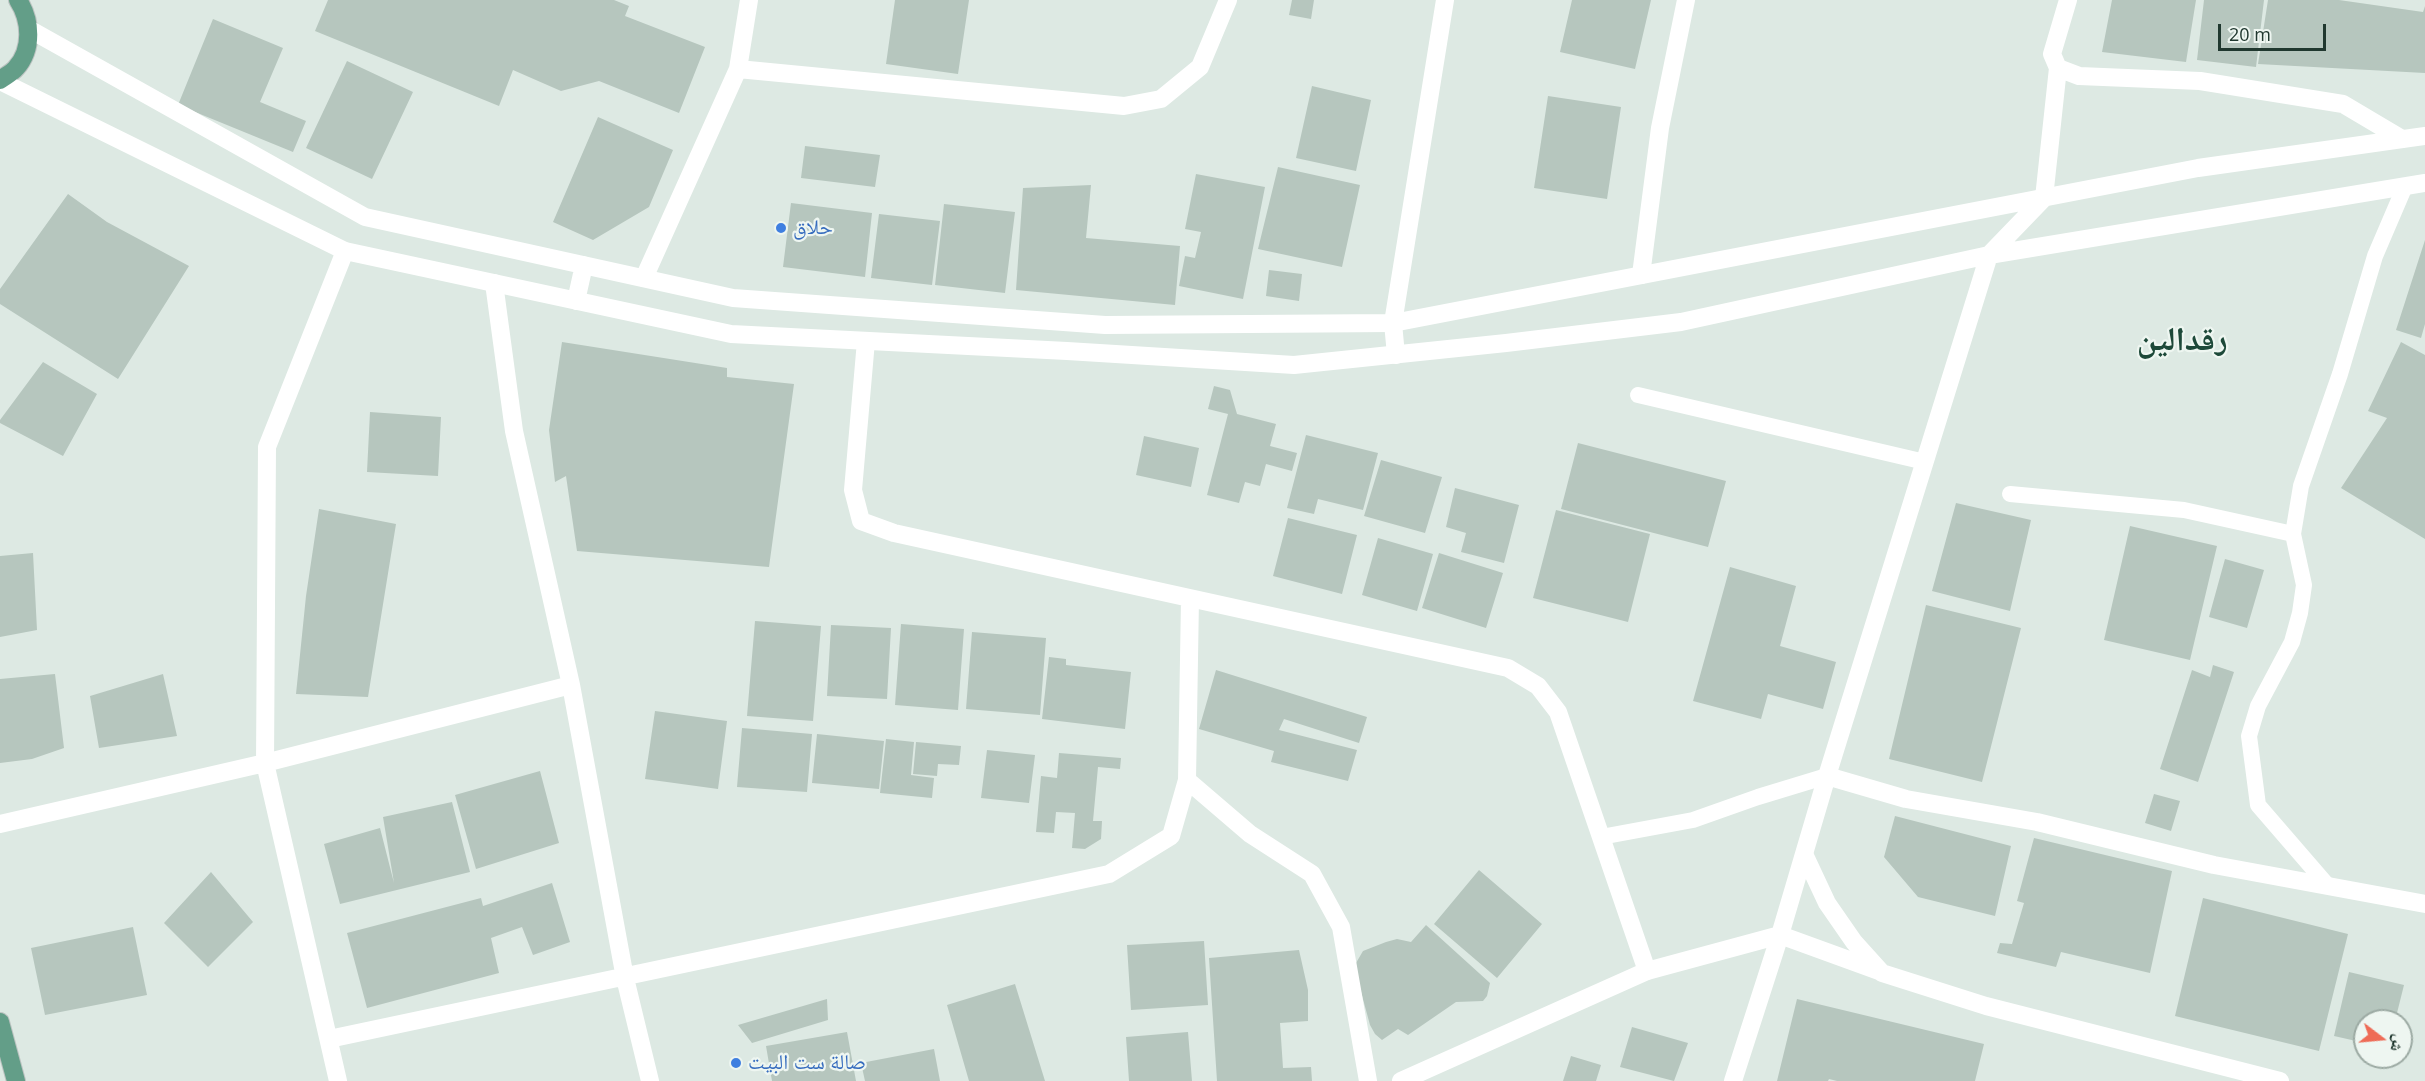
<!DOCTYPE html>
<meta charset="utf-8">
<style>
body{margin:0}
#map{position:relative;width:2425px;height:1081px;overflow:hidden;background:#dde9e3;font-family:"Open Sans","Noto Naskh Arabic",sans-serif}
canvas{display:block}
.north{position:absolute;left:2353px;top:1009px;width:60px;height:60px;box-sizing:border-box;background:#eef6f1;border:2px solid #9caaa3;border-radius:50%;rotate:106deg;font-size:16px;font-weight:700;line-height:24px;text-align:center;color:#20382f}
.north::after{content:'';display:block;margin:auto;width:21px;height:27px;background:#ee6b56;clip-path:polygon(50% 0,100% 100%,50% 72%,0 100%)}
.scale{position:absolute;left:2218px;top:24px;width:108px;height:27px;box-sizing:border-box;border:3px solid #20382f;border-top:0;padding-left:8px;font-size:18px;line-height:21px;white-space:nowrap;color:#20382f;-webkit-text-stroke:4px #eef6f1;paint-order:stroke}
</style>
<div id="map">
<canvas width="2425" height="1081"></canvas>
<div class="north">ش</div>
<div class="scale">20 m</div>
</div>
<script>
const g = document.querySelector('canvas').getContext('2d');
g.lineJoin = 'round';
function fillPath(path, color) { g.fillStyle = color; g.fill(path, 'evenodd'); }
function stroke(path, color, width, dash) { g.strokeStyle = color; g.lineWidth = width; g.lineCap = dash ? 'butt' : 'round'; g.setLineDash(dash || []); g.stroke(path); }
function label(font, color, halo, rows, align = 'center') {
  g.font = font + ' "Open Sans","Noto Naskh Arabic",sans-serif'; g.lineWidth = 4.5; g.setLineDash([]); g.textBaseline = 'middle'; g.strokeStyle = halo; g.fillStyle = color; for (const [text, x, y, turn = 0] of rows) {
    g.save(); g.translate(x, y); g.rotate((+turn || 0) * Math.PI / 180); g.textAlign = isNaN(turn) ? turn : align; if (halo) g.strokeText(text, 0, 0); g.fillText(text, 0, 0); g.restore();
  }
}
const building = new Path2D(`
 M328 0H614L629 6 625 16 705 47 679 113 599 81 561 91 513 70 499 106 315 31Z
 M895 0H969L958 74 886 64Z
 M1292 0H1314L1311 19 1289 15Z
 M1572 0H1651L1635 69 1560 52Z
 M2112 0H2196L2186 62 2102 52Z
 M2204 0H2264L2256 67 2197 60Z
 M2268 0H2339L2423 12 2425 6V73L2258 64Z
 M213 19 283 48 260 102 306 121 293 152 178 105Z
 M347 61 413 92 372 179 306 148Z
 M1312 86 1371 100 1356 171 1296 158Z
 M1548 96 1621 107 1607 199 1534 188Z
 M598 117 673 150 649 207 593 240 553 222Z
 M805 146 880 155 875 187 801 178Z
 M1278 167 1360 185 1342 267 1258 249Z
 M1196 174 1265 187 1243 299 1179 286 1185 256 1195 258 1201 232 1185 229Z
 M1091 185 1086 238 1180 246 1175 305 1016 290 1023 188Z
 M68 194 107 222 189 266 118 379 0 304V289Z
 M791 203 872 213 865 277 783 267Z
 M944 204 1015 212 1005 293 935 285Z
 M879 214 940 221 932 285 871 278Z
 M2425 240V324L2421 338 2396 330Z
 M1269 270 1302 274 1299 301 1266 296Z
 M562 342 727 368V377L794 384 769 567 577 551 566 476 555 482 549 430Z
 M2401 342 2425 355V539L2341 488 2387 418 2368 411Z
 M43 362 97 394 63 456 0 423V420Z
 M1214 386 1230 390 1237 414 1276 424 1270 446 1297 453 1292 471 1266 464 1260 486 1245 482 1239 503 1207 495 1228 414 1208 409Z
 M370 412 441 417 438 476 367 472Z
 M1306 435 1378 453 1363 510 1318 499 1314 514 1287 508Z
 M1144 436 1199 448 1191 487 1136 475Z
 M1578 443 1726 481 1708 547 1561 509Z
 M1381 460 1442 477 1425 533 1364 516Z
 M1455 488 1519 505 1504 563 1461 552 1466 533 1446 527Z
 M1956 503 2031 520 2010 611 1932 591Z
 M319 509 396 524 368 697 296 694 306 596Z
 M1556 510 1650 534 1628 622 1533 598Z
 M1288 518 1357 535 1342 594 1273 576Z
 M2130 526 2217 546 2190 660 2104 640Z
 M1378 538 1433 554 1417 611 1362 595Z
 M33 553 37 630 0 637V556Z
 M1439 553 1503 573 1486 628 1422 608Z
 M2225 559 2264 570 2247 628 2209 617Z
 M1730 567 1796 586 1780 646 1836 662 1823 709 1768 694 1761 719 1693 701Z
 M1926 605 2021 628 1982 782 1889 759Z
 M755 621 821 626 813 721 747 716Z
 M901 624 964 629 958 710 895 705Z
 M831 625 891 628 887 699 827 696Z
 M972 632 1046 638 1040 715 966 709Z
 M1049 657 1066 659V665L1131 672 1125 729 1042 719Z
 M2213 665 2234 672 2198 782 2160 769 2192 670 2210 677Z
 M1216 670 1367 717 1359 743 1284 719 1279 730 1357 750 1348 781 1271 762 1274 751 1199 729Z
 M55 674 64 748 32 759 0 763V679Z
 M163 674 177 736 99 748 90 696Z
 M655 711 727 721 718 789 645 779Z
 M742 728 812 734 807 792 737 787Z
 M817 734 884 741 879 789 812 783Z
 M886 739 914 742 911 775 934 778 932 798 880 793Z
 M916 742 961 746 959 765 938 764 937 776 913 774Z
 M987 750 1035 755 1029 803 981 798Z
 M1059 753 1121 758 1120 769 1098 767 1093 821H1102L1101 839 1085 849 1072 848 1075 813 1056 812 1054 833 1036 832 1041 776 1057 778Z
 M540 771 559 843 476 869 455 795Z
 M2154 794 2180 801 2171 831 2145 823Z
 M452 802 470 872 340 904 324 844 380 828 394 883 383 817Z
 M1895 816 2011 846 1995 916 1918 897 1884 857Z
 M2034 838 2172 871 2150 973 2061 952 2056 967 1997 953 2000 943 2012 944 2024 903 2017 901Z
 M1479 870 1542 924 1497 978 1434 924Z
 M211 872 253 922 208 967 164 923Z
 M552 883 570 942 533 955 522 927 491 938 499 973 367 1008 347 933 481 898 483 906Z
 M2203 898 2348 934 2319 1051 2175 1016Z
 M1426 925 1490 983 1487 996 1483 1001 1456 1002 1408 1035 1398 1029 1382 1040 1375 1034 1370 1025 1357 977 1356 963 1363 951 1386 942 1397 939 1411 942Z
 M133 927 147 995 45 1015 31 948Z
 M1204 941 1208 1005 1131 1010 1127 945Z
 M1299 950 1308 990V1021L1280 1023 1283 1068 1311 1067 1312 1081H1217L1209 958Z
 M2349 972 2404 985 2395 1021H2365V1043L2334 1036Z
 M1015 984 1045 1081H969L947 1005Z
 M827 999 828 1020 752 1043 738 1025Z
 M1797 999 1984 1044 1975 1081H1837L1829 1079 1828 1081H1777Z
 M1632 1027 1688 1043 1674 1081 1620 1067Z
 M847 1032 856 1081H772L766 1046Z
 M1188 1032 1192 1081H1129L1126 1037Z
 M934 1049 940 1081H865L861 1063Z
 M1571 1056 1601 1065 1596 1081H1563Z`);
const service = new Path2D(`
 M1638 395 1925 462
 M2010 494 2184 510 2293 534
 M1601 837 1693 820 1758 797 1827 776
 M2328 886 2258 805 2249 736 2258 706 2292 642 2300 613 2304 585 2293 534 2301 486 2340 374 2375 256 2405 186`);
const minor = new Path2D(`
 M2068 0 2052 54 2058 68 2079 76 2200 81 2343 104 2402 139
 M738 69 1124 106 1161 99 1200 67 1228 0
 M2044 198 2058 68
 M1641 275 1660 128 1686 0
 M644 278 738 69 749 0
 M494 283 514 431 571 685 625 978 650 1081
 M866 341 853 490 861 521 894 533 1508 668 1538 686 1558 712 1647 971
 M1396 355 1393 323 1445 0
 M1827 776 1906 799 2037 822 2214 865 2425 904
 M1187 780 1250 834 1312 874 1341 927 1368 1081
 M0 824 265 763 571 685
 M1805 856 1827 903 1854 942 1882 973 1986 1006 2280 1081
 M329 1039 1109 874 1171 836 1187 780 1190 598
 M338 1081 265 763 267 447 345 251
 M1733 1081 1780 935 1879 971`);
const tertiary = new Path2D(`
 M29 29 365 217 733 298 1105 325 1393 323 2198 168 2425 136
 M0 81 345 251 731 334 1067 351 1294 365 1506 343 1681 322 1989 255 2425 183
 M576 301 584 265
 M1401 1081 1647 971 1780 935 1827 776 1989 255 2044 198`);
const primary = new Path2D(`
 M0 80C5 76 12 73 16 68 33 49 31 20 18 0
 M0 1022 16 1081`);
const markers = [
 [781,228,6,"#3f7fe0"],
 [736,1063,6,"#3f7fe0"]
];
const shopNames = [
 ["حلاق",793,228],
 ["صالة ست البيت",748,1063]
];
const townNames = [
 ["رقدالين",2182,341]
];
fillPath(building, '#b6c6be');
stroke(primary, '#bcc3c1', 20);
stroke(service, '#fff', 16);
stroke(minor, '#fff', 18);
stroke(tertiary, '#fff', 18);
stroke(primary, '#639e88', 18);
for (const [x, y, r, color] of markers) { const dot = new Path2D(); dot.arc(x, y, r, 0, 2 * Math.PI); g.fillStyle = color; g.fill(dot); stroke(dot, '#eef6f1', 2); }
label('21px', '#366cbe', '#eef6f1', shopNames, 'left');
label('bold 33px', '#1d4939', '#eef6f1', townNames);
</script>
